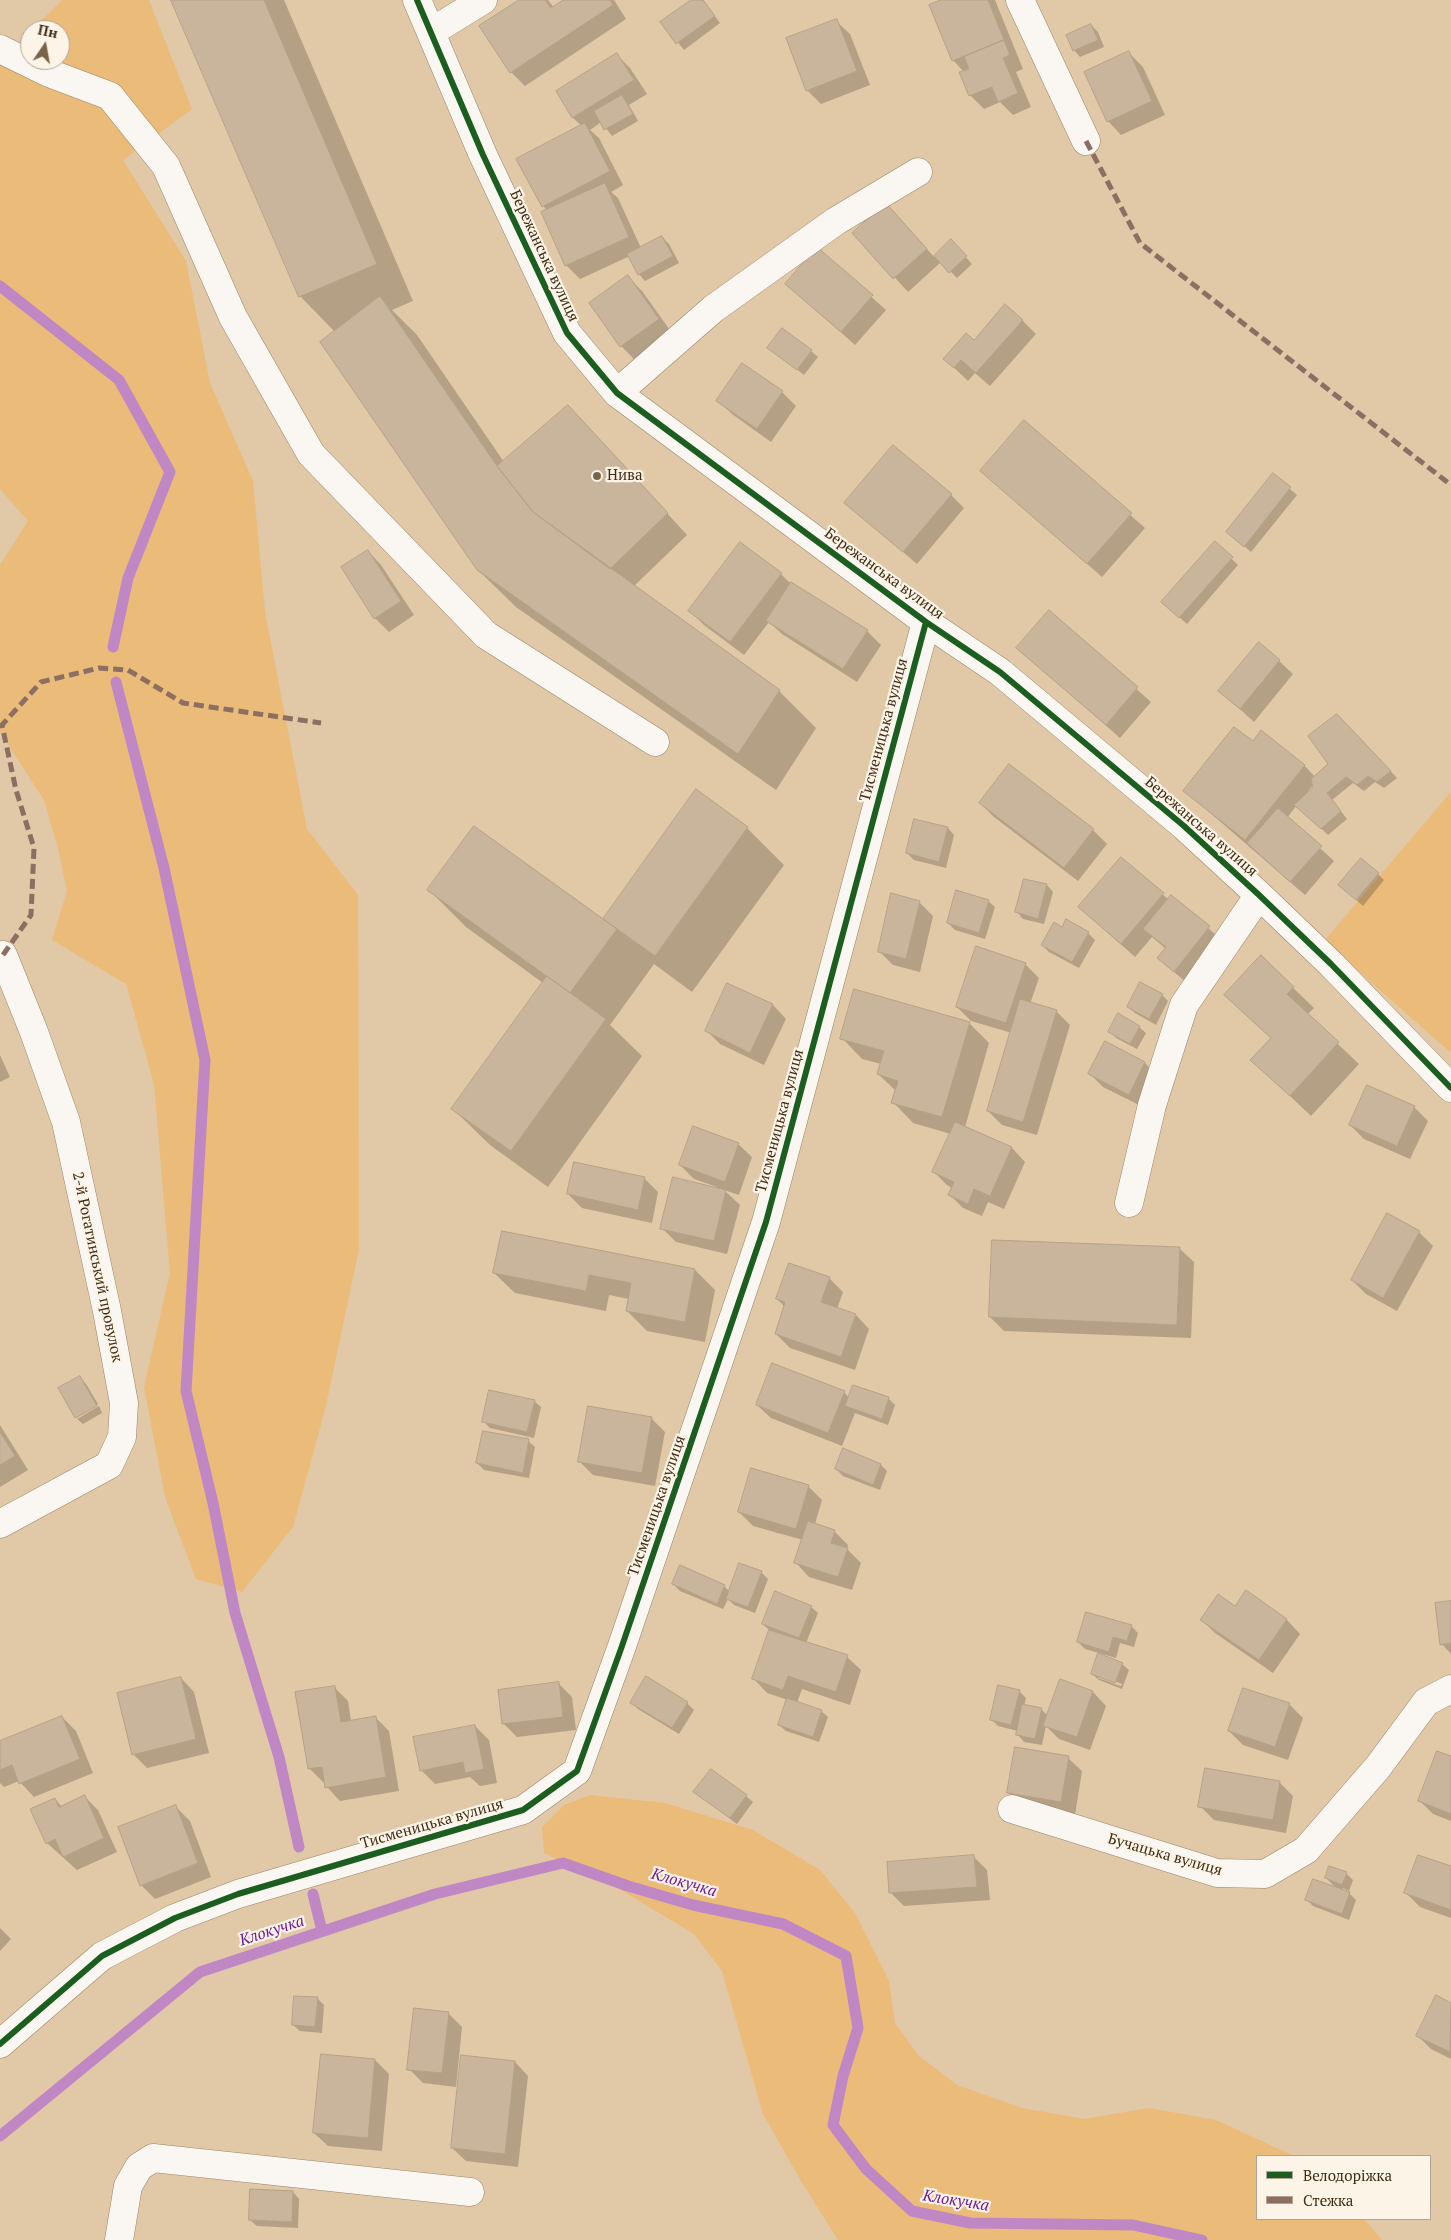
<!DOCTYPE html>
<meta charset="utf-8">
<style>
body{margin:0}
#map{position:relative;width:1451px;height:2240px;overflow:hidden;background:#e1c8a7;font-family:"PT Serif",serif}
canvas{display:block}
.legend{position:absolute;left:1256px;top:2155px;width:175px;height:65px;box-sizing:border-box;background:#fdf4e8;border:1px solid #b1a493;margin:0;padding:6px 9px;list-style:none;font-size:15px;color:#3f2d14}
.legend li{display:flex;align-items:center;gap:10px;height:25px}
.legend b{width:25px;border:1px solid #b1a493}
.north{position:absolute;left:20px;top:20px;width:50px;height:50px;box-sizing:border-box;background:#fdf4e8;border:1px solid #b1a493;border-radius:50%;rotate:12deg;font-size:14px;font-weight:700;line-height:20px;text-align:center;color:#3f2d14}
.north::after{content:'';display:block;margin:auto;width:18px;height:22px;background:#786347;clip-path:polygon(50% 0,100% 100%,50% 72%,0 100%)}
</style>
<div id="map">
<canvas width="1451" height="2240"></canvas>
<ul class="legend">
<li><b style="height:6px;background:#1b5e20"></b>Велодоріжка</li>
<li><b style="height:6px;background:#8d6e63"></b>Стежка</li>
</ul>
<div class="north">Пн</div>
</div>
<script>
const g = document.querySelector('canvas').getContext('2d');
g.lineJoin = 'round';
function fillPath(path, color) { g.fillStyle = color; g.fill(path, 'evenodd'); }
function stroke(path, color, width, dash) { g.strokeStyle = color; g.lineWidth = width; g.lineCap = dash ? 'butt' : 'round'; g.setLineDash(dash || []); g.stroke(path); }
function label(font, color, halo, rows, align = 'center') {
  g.font = font + ' "PT Serif",serif'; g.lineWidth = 4.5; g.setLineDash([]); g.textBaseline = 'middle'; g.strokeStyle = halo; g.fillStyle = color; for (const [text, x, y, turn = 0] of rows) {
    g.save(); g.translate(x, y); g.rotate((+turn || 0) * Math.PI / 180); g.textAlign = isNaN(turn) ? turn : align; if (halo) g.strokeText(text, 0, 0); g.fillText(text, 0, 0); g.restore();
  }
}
const green = new Path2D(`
 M62 0H149L192 109 123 160 186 261 210 383 253 481 265 612 307 829 358 895 359 1249 325 1410 293 1527 242 1592 196 1579 165 1497 144 1387 170 1273 154 1084 126 984 52 940 67 891 58 848 44 800 0 732V565L28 521 0 489V60L30 32V60H60V30H32Z
 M1451 792V1053L1324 941Z
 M590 1795 665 1803 753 1830 820 1870 855 1913 889 1981 895 2023 918 2055 957 2085 1022 2108 1084 2119 1149 2108 1216 2120 1294 2156H1257V2219H1364L1382 2240H838L801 2181 763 2114 722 1971 694 1934 621 1890 544 1853 542 1827 564 1805Z`);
const shadow = new Path2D(`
 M173 0H284L413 301 392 310 417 335 504 462 588 427 687 535 634 586 779 691 816 728 776 790 516 607 478 570 335 332 300 296Z
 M522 0H548L554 8 566 0H614L626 19 525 86 511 72Z
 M693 0H703L720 23 684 50 662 22Z
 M944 0H995L1023 69 1016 72 1031 107 1013 115 1000 102 984 109 970 95 964 72 953 60Z
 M836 21 850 34 870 85 821 104 807 90Z
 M1091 25 1098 32 1104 47 1080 57 1074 50Z
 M1129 53 1143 67 1165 115 1121 135 1108 121Z
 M617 55 630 68 647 94 629 105 638 121 612 136 601 122 590 130 599 138 623 185 611 192 618 198 641 248 662 237 669 244 679 263 645 281 639 274 630 256 580 279 566 265 547 210 543 206 582 126 573 118 557 91Z
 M900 219 934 257 951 241 972 264 957 278 941 262 908 292 854 233Z
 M817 248 886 310 855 345 787 284Z
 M628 277 642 291 672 333 635 360 621 346Z
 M1022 320 1036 334 990 386 975 373 968 381 945 359 974 342Z
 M769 348 811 351 818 357 804 375Z
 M743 365 782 392 796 406 771 442 732 414 718 401Z
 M1024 422 1145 528 1102 577 982 471Z
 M1273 475 1297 495 1251 552 1228 532Z
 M951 495 964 508 917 564 846 503Z
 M1215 543 1238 565 1187 624 1169 608Z
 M368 551 381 565 414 615 389 632 375 618Z
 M781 574 791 584 867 631 881 645 857 682 782 634 769 622 744 655 704 625 690 611Z
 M1049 612 1151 702 1120 738 1018 648Z
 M1279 661 1293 674 1254 722 1220 691Z
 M1337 715 1397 778 1384 788 1375 782 1364 791 1353 783 1332 800 1347 819 1328 835 1297 805 1287 818 1334 861 1305 895 1185 791 1253 743 1304 765 1315 777 1330 764ZM1314 784 1315 787 1309 792 1308 791Z
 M980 803 1093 830 1107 844 1078 881 994 817Z
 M915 820 948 828 954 835 946 868 914 860 907 853Z
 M747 828 784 865 692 992 654 964 610 1025 642 1056 548 1187 490 1145 453 1109 543 983 466 927 429 890 603 920Z
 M1121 859 1169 900 1172 897 1223 941 1188 984 1158 958 1166 949 1152 937 1135 957 1079 907Z
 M1378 874 1384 880 1363 906 1346 891Z
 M1025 880 1047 885 1053 892 1044 924 1023 919 1017 912Z
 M988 901 995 907 985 939 955 930 948 923Z
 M919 902 933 916 920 972 893 965 879 951Z
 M1063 929 1088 933 1095 940 1079 968 1049 952 1042 945Z
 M1261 957 1314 1008 1307 1015 1359 1064 1311 1116 1252 1060 1272 1039 1226 995Z
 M1025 964 1039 978 1030 1004 1056 1011 1070 1025 1037 1135 1002 1125 988 1111 1012 1033 971 1021 957 1007Z
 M728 984 773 1005 786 1019 764 1065 720 1044 706 1030Z
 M1162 995 1168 1001 1156 1025 1135 1013 1128 1007Z
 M969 1023 989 1043 965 1127 1012 1148 1025 1162 1004 1209 988 1202 982 1216 963 1208 949 1194 952 1188 947 1185 934 1172 951 1134 913 1123 893 1102 896 1091 878 1074 881 1064 862 1059 842 1038Z
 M1139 1027 1146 1033 1137 1049 1116 1038 1110 1031Z
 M1105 1042 1145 1063 1158 1077 1143 1107 1103 1087 1089 1073Z
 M0 1055 10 1077 0 1082Z
 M1414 1107 1428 1121 1410 1159 1364 1139 1350 1125Z
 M738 1144 752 1157 739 1195 724 1190 740 1205 727 1254 676 1242 662 1228 717 1187 694 1179 680 1165Z
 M644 1178 658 1192 652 1223 582 1208 568 1194Z
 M1419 1232 1433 1246 1397 1311 1366 1294 1352 1280Z
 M1180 1249 1194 1262 1191 1338 1004 1331 990 1317Z
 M695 1270 715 1290 705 1342 647 1331 627 1311 629 1299 609 1295 606 1311 515 1293 494 1273Z
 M829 1278 843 1292 837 1309 856 1315 869 1329 855 1370 790 1348 776 1334 785 1307 777 1299Z
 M80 1377 86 1384 98 1404 76 1418 60 1389Z
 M844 1392 849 1398H888L895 1405 888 1425 855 1413 842 1446 771 1418 757 1405Z
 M534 1401 541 1407 534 1438 490 1428 484 1422Z
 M99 1406 102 1413 83 1424 77 1419Z
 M651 1418 665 1432 655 1486 593 1475 579 1461Z
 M0 1425 28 1470 0 1487Z
 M528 1441 535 1447 529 1478 484 1470 477 1463Z
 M881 1465 887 1471 880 1490 843 1476 836 1469Z
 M808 1486 822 1500 815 1524 834 1531 848 1545 847 1549 861 1563 852 1590 809 1577 796 1563 803 1540 753 1526 739 1512Z
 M761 1572 768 1579 755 1613 734 1605 728 1599 723 1609 680 1591 673 1584 724 1586 730 1592Z
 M1246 1592 1287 1620 1300 1634 1273 1673 1215 1633 1202 1620 1235 1608Z
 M1451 1602V1654L1442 1644Z
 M811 1607 818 1613 806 1643 847 1657 861 1670 850 1705 802 1689 797 1703 821 1711 828 1717 819 1742 786 1731 779 1725 788 1700 767 1693 754 1679 770 1631 763 1624Z
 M1131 1626 1138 1633 1134 1647 1120 1643 1116 1658 1085 1649 1078 1642Z
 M1122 1664 1129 1670 1122 1689 1099 1680 1092 1674ZM1098 1675 1122 1684 1121 1686 1098 1678Z
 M181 1678 194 1692 209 1753 147 1768 133 1754Z
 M646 1678 687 1703 694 1710 679 1734 638 1709 632 1703Z
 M558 1683 572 1697 576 1730 517 1737 503 1723Z
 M334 1687 348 1701 351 1721 375 1717 389 1731 399 1791 340 1801 327 1787 326 1782H323L309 1768Z
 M1019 1691 1026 1698 1024 1706 1041 1709 1048 1716 1093 1692 1106 1706 1090 1750 1059 1739 1046 1726 1042 1745 1024 1742 1018 1735V1731L998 1726 992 1720Z
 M1289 1704 1303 1718 1288 1760 1243 1745 1229 1731Z
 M62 1717 76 1731 93 1773 34 1797 19 1781 4 1787 0 1783V1742Z
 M475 1726 489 1740 497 1783 480 1786 470 1777 435 1784 421 1770Z
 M1068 1758 1082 1771 1075 1815 1022 1806 1008 1792Z
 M1451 1758V1821L1433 1814 1419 1800Z
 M1279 1782 1293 1796 1286 1833 1214 1820 1200 1806Z
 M695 1792 746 1796 753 1802 737 1824Z
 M85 1797 98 1810 117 1852 77 1870 47 1843 55 1799 62 1807Z
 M176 1807 190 1821 211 1877 155 1899 141 1885Z
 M973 1856 987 1870 990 1900 904 1906 891 1893Z
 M1451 1868V1918L1420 1907 1406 1893Z
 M1346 1873 1353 1880 1349 1891 1343 1888 1342 1891 1349 1893 1356 1900 1349 1920 1313 1906 1306 1899 1337 1889 1326 1878Z
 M0 1928 11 1939 0 1951Z
 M1436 1997 1451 2004V2059L1431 2049 1417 2035Z
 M317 1998 324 2005 322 2033 300 2031 293 2025Z
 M448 2013 462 2027 456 2087 423 2083 409 2069Z
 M375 2060 389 2074 382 2151 328 2146 314 2133Z
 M515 2062 528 2076 518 2167 466 2161 452 2148Z
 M293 2192 299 2199 298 2228 257 2226 250 2220Z`);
const stream = new Path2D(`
 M0 286 119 380 170 472 128 578 113 647
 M116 682 164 868 205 1060 186 1391 213 1503 235 1613 279 1757 299 1847
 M313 1894 322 1931
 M0 2136 200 1972 435 1894 563 1863 628 1886 693 1905 783 1924 846 1956 858 2028 843 2076 833 2125 866 2169 912 2211 970 2223 1133 2225 1202 2240`);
const building = new Path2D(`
 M171 0H264L377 264 299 297Z
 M519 0H545L551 8 563 0H610L613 5 510 73 479 26Z
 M691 0H703L715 16 676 44 660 22Z
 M941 0H988L1004 40 952 61 929 5Z
 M837 19 857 71 806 91 786 38Z
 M1091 24 1098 40 1073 51 1066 35Z
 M1004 40 1010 55 1003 58 1018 93 998 102 992 87 969 96 959 72 969 69 964 57Z
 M1129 51 1152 101 1107 122 1084 72Z
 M617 53 634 80 572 118 556 91Z
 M622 95 633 114 604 130 594 111Z
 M585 123 610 171 542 207 516 159Z
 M605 183 629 237 565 266 541 212Z
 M886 203 927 249 893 279 852 233Z
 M662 236 673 256 638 275 627 254Z
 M951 239 967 256 949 273 934 256Z
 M817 247 873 295 841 332 785 284Z
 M628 275 659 319 620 347 589 303Z
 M380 296 497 466 533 512 780 690 738 754 477 570 320 342Z
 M1005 304 1023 320 976 373 961 360 954 368 943 359 966 333 974 340Z
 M782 328 812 350 797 370 767 348Z
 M742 363 783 391 757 429 716 401Z
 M568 405 668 513 610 569 533 512 497 466Z
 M1024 420 1132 513 1087 564 980 471Z
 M893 445 952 494 903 552 844 503Z
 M1273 473 1291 487 1244 547 1226 532Z
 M1215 541 1233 557 1179 618 1161 602Z
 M740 542 782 573 730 642 688 611Z
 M368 550 401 601 374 619 341 567Z
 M791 582 868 630 843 669 766 621Z
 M1049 610 1138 687 1106 725 1016 648Z
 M1259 642 1280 660 1240 709 1218 691Z
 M1337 714 1391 771 1377 782 1368 776 1357 785 1346 777 1327 793 1341 811 1321 829 1294 805 1313 787 1311 779 1328 764 1308 736Z
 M1234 727 1253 741 1261 730 1305 765 1245 840 1183 791Z
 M1009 764 1094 829 1064 868 979 803Z
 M696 789 748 827 655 956 603 919Z
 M1278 808 1322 846 1290 882 1247 843Z
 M914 819 948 827 939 862 906 853Z
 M474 826 617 929 570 993 427 890Z
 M1121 857 1164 893 1121 944 1078 907Z
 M1361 858 1379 873 1356 900 1338 885Z
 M1024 879 1047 884 1038 919 1015 912Z
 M956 890 989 900 979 933 947 923Z
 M891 893 920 901 906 959 878 952Z
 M1171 895 1210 926 1174 972 1157 958 1166 947 1143 929Z
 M1066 919 1089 932 1072 962 1041 945 1054 922 1062 927Z
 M976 946 1026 963 1006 1023 956 1007Z
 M1261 955 1294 987 1287 994 1339 1042 1290 1096 1250 1060 1271 1038 1224 995Z
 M547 976 606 1019 511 1151 451 1109Z
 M1140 982 1163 994 1149 1019 1127 1007Z
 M727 983 773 1004 750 1053 705 1031Z
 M854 989 970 1022 942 1117 891 1103 898 1081 877 1074 884 1051 840 1039Z
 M1020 999 1057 1010 1023 1122 987 1111Z
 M1118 1013 1140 1026 1130 1044 1108 1032Z
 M1105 1041 1145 1062 1129 1095 1088 1074Z
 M1367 1085 1415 1106 1397 1146 1349 1125Z
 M955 1122 1012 1147 990 1196 974 1189 968 1204 948 1195 954 1182 932 1172Z
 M693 1126 739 1143 725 1182 679 1165Z
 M574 1162 645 1177 638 1210 567 1194Z
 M673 1177 726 1190 714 1241 660 1229Z
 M1387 1213 1420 1231 1383 1298 1351 1280Z
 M502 1231 695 1269 685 1322 626 1311 631 1283 589 1275 586 1291 493 1273Z
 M992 1240 1180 1247 1177 1325 989 1317Z
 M789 1263 830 1277 821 1302 856 1314 841 1357 775 1334 785 1302 776 1299Z
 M772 1363 845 1391 828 1433 756 1405Z
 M80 1376 97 1406 75 1418 58 1388Z
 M853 1385 889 1397 882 1419 845 1406Z
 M489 1390 535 1400 527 1432 482 1422Z
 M588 1406 652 1417 642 1473 578 1462Z
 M483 1431 529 1439 523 1473 476 1463Z
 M0 1432 15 1456 0 1465Z
 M843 1448 881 1464 873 1485 835 1469Z
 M751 1468 809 1485 796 1529 738 1512Z
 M808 1521 835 1530 831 1543 848 1548 838 1577 794 1563Z
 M739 1563 762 1571 748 1607 726 1599Z
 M680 1565 725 1585 717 1604 672 1584Z
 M1246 1590 1287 1619 1259 1660 1200 1620 1218 1594 1235 1606Z
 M775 1591 812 1606 799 1638 762 1624Z
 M1451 1601V1643L1440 1645 1435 1603Z
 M1086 1612 1132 1625 1127 1641 1113 1637 1109 1652 1077 1642Z
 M769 1630 848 1655 836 1692 788 1676 783 1690 752 1679Z
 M1098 1653 1123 1663 1115 1683 1091 1674Z
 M646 1676 688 1702 672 1728 630 1703Z
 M181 1677 196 1739 132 1755 117 1693Z
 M1060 1679 1093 1691 1077 1737 1043 1726Z
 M559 1682 563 1717 502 1724 498 1690Z
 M998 1685 1020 1690 1011 1725 990 1720Z
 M335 1686 341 1722 376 1716 386 1777 325 1788 322 1767 308 1769 295 1692Z
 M1243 1688 1290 1703 1275 1747 1228 1731Z
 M787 1698 822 1710 813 1737 778 1725Z
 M1022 1704 1042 1708 1035 1739 1016 1735Z
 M62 1716 80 1759 19 1784 12 1765 0 1770V1741Z
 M475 1725 484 1769 465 1773 463 1762 420 1771 413 1737Z
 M1015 1747 1069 1756 1061 1802 1007 1793Z
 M1437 1751 1451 1756V1814L1418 1801Z
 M1205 1768 1280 1781 1273 1820 1198 1807Z
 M711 1769 747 1795 730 1818 693 1792Z
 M85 1795 104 1838 63 1857 55 1839 46 1844 30 1809 55 1798 59 1807Z
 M176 1805 198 1863 140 1886 118 1827Z
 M974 1855 977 1887 889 1893 887 1862Z
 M1418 1855 1451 1866V1910L1404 1893Z
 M1329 1866 1347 1872 1342 1885 1325 1878Z
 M1313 1879 1350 1892 1342 1914 1305 1900Z
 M1436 1995 1451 2003 1450 2052 1416 2036Z
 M294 1996 318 1997 315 2027 292 2025Z
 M414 2008 449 2012 442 2073 407 2070Z
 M321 2054 375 2059 368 2138 313 2133Z
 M461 2055 515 2061 505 2154 451 2148Z
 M250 2189 293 2191 292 2222 249 2220Z`);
const minor = new Path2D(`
 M417 0 483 155 567 333 617 393 926 622 1000 672 1184 826 1259 895 1331 964 1451 1088
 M1020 0 1086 141
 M431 32 483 0
 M0 49 49 73 110 96 166 166 233 317 311 454 486 635 655 742
 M617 393 713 309 836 221 918 172
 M0 956 3 955 34 1032 66 1122 107 1311 124 1403 122 1437 109 1465 0 1524
 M1129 1203 1152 1105 1184 1005 1259 895
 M1012 1809 1217 1873 1265 1874 1306 1850 1378 1767 1426 1702 1451 1689
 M0 2044 102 1956 175 1918 238 1894 523 1810 577 1771 622 1646 766 1222 926 622
 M119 2240 128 2186 139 2167 153 2158 470 2192`);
const quiet = new Path2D(`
 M1086 141 1140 243 1451 485
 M3 955 31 915 34 848 16 790 2 725 41 682 99 668 128 670 183 703 321 723`);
const cycleway = new Path2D(`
 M417 0 483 155 567 333 617 393 926 622 1000 672 1184 826 1259 895 1331 964 1451 1088
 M0 2044 102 1956 175 1918 238 1894 523 1810 577 1771 622 1646 766 1222 926 622`);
const markers = [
 [597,476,5,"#786347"]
];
const streetNames = [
 ["Бережанська вулиця",544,256,65],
 ["Бережанська вулиця",884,574,36],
 ["Тисменицька вулиця",884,730,-75],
 ["Бережанська вулиця",1201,827,41],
 ["Тисменицька вулиця",780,1121,-75],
 ["2-й Рогатинський провулок",97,1267,78],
 ["Тисменицька вулиця",657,1506,-71],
 ["Тисменицька вулиця",432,1824,-16],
 ["Бучацька вулиця",1165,1855,16]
];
const poiNames = [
 ["Нива",607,476]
];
const waterNames = [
 ["Клокучка",684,1883,16],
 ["Клокучка",272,1931,-18],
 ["Клокучка",956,2201,9]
];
fillPath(green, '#eabb79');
fillPath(shadow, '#0003');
stroke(stream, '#bf87c4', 11);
fillPath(building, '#c9b59b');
stroke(building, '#b4a187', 1);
stroke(minor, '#98856a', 29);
stroke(minor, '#faf7f2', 28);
stroke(quiet, '#8d6e63', 5, [10, 5]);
stroke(cycleway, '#1b5e20', 6);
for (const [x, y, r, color] of markers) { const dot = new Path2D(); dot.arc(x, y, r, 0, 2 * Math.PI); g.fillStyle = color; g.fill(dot); stroke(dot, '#fdf4e8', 2); }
label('15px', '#3f2d14', '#fdf4e8', streetNames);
label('15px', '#3f2d14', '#fdf4e8', poiNames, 'left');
label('italic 16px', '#731995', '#fdf4e8', waterNames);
</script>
